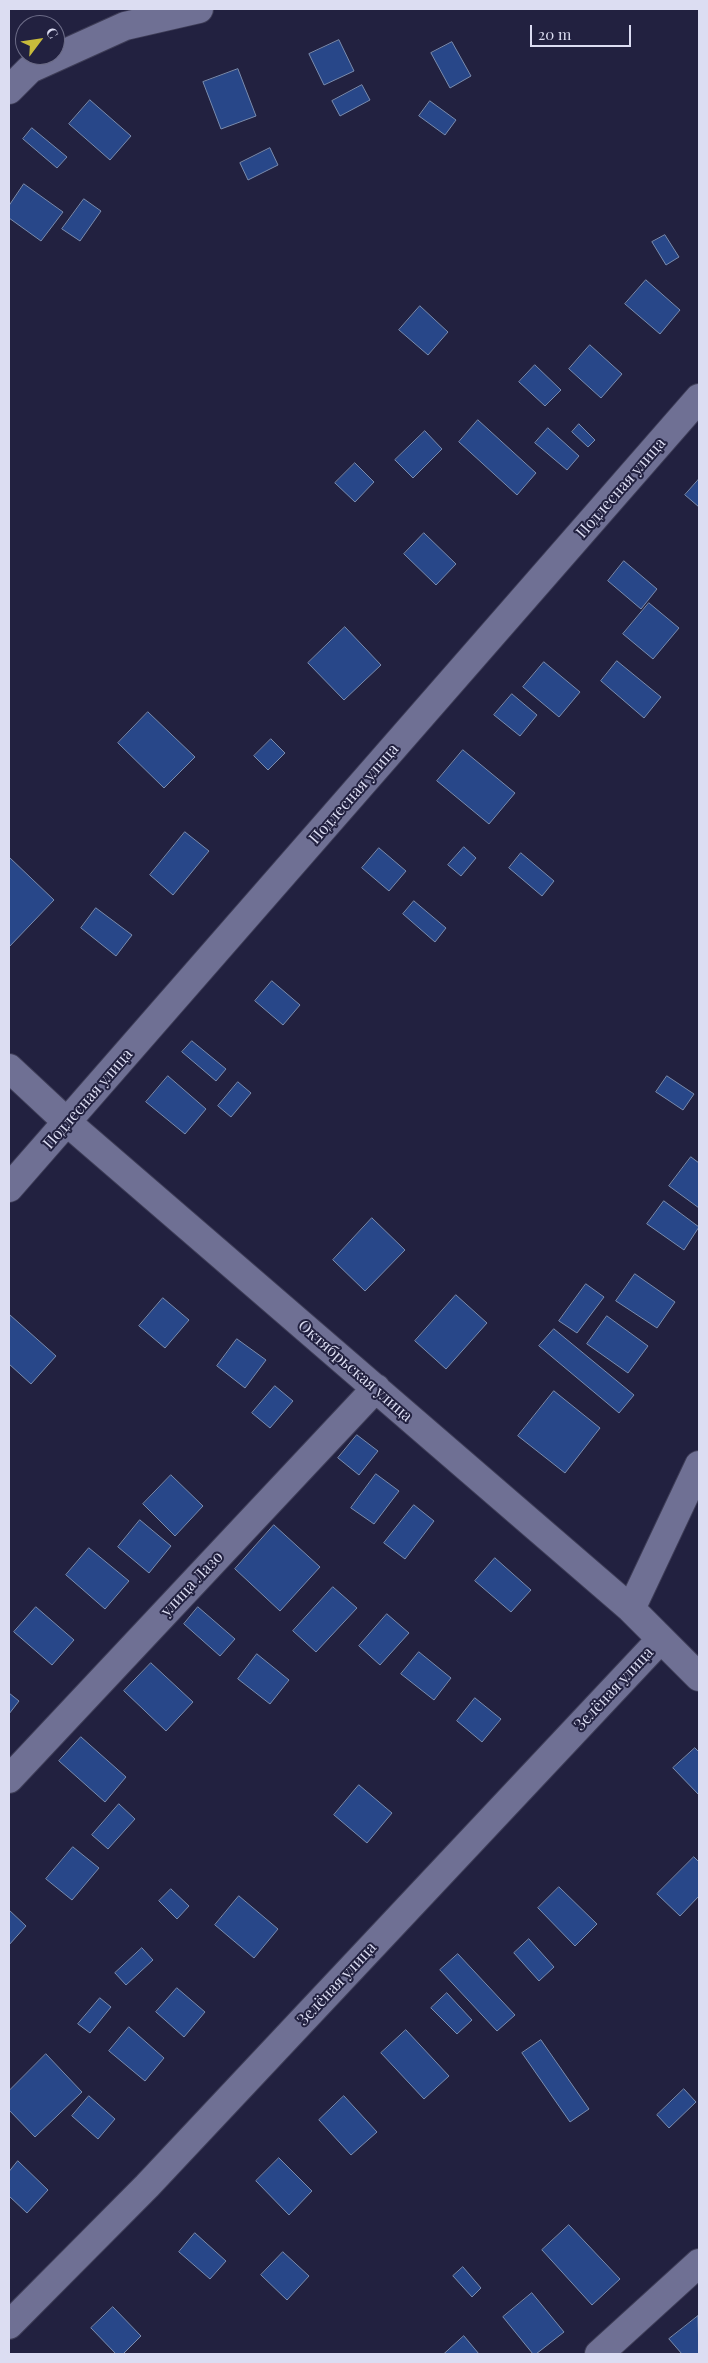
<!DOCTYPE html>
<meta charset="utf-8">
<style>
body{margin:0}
#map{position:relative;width:708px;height:2363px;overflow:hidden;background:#222140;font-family:"Playfair Display",serif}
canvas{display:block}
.frame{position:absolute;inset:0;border:10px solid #dcddf2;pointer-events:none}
.north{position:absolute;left:15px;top:15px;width:50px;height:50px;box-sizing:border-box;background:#222140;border:1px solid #6c6c87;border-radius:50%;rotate:59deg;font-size:14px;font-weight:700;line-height:20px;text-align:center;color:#dcddf2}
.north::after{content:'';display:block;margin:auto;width:18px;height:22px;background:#c8bb3b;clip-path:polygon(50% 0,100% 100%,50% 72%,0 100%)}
.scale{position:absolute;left:530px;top:25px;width:101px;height:22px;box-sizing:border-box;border:2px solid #dcddf2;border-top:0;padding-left:6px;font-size:15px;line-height:18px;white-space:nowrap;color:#dcddf2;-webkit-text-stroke:4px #222140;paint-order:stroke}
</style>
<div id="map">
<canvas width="708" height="2363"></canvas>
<div class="frame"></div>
<div class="north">С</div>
<div class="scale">20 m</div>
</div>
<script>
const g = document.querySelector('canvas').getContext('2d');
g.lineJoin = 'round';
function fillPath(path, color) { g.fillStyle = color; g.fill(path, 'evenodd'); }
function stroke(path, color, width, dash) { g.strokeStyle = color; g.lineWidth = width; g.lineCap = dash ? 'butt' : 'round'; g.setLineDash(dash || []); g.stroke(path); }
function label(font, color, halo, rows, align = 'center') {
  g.font = font + ' "Playfair Display",serif'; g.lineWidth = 4; g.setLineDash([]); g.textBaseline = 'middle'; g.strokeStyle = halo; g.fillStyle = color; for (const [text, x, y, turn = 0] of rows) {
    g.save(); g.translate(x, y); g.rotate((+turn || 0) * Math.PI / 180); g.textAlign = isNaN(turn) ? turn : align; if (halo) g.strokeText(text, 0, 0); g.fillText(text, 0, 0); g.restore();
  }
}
const building = new Path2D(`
 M339 40 354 71 324 85 309 54Z
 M452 42 471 76 450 88 431 53Z
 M238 69 256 116 221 129 203 82Z
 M362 85 370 100 340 116 332 101Z
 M90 100 131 136 110 160 69 124Z
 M430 101 456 120 445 135 419 116Z
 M32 128 67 157 57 168 23 139Z
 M270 148 278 165 248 180 240 163Z
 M24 184 63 212 41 241 9 218V206Z
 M84 199 101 211 80 241 62 229Z
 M665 235 679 257 666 265 652 242Z
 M646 280 680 310 660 334 625 304Z
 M420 306 448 332 428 355 399 330Z
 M590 345 622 374 601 398 569 369Z
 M535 365 561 390 545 406 519 382Z
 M478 420 536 473 517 495 459 442Z
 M579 424 595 440 588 447 572 432Z
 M548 428 579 456 567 470 535 443Z
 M425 431 442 449 413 478 395 460Z
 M355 463 374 482 355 502 335 483Z
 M699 479V507L685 495Z
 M424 533 456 564 436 585 404 554Z
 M624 561 657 589 641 609 608 581Z
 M649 603 679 628 653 659 623 634Z
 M345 627 381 665 344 700 308 663Z
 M617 661 661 697 644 718 601 681Z
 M544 662 580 692 559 717 523 687Z
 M512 694 537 715 520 736 494 715Z
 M148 712 195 757 164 788 118 743Z
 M271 739 285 753 268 770 254 756Z
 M463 750 515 793 489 824 437 781Z
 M185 832 209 851 173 895 150 875Z
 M464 847 476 858 461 876 448 865Z
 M379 848 406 871 389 891 362 868Z
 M521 853 554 881 542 896 509 868Z
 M9 857 54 900 9 947Z
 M414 901 446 928 435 942 403 914Z
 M96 908 132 935 116 956 81 928Z
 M272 981 300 1005 283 1025 255 1001Z
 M192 1041 226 1069 216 1081 182 1052Z
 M168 1076 206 1109 185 1134 146 1102Z
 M667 1076 694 1094 683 1110 656 1092Z
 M238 1082 251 1093 231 1117 218 1106Z
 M691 1157 699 1163V1208L669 1186Z
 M664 1201 699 1227 684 1250 647 1224Z
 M372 1218 405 1250 365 1291 333 1260Z
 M635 1274 675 1302 657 1328 616 1301Z
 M586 1284 604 1297 577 1333 559 1321Z
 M456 1295 487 1323 446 1369 415 1341Z
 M163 1298 189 1320 165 1348 139 1326Z
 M10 1315 56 1356 31 1384 9 1364Z
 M607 1316 648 1346 628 1373 587 1344Z
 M554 1329 634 1395 619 1413 539 1346Z
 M237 1339 266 1360 245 1388 217 1366Z
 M275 1386 293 1401 270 1428 252 1413Z
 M554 1391 600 1428 565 1473 518 1436Z
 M357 1435 378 1451 359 1475 338 1458Z
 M376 1474 399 1491 374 1524 351 1508Z
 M171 1475 203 1506 175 1536 143 1504Z
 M414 1505 434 1521 405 1559 384 1543Z
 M140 1520 171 1546 149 1573 118 1547Z
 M274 1525 320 1567 280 1611 235 1569Z
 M89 1548 129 1581 105 1609 66 1575Z
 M495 1558 531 1590 511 1612 475 1581Z
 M333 1587 357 1608 316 1652 293 1631Z
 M36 1607 74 1640 52 1665 14 1632Z
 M198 1607 235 1639 220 1656 184 1624Z
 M387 1614 409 1633 380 1665 359 1646Z
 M419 1652 451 1678 434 1700 401 1674Z
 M257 1654 289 1680 270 1704 238 1679Z
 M151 1663 193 1702 166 1731 124 1691Z
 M9 1693 19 1701 9 1714Z
 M475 1698 501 1719 482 1742 457 1721Z
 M81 1737 126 1777 105 1802 59 1761Z
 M695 1748 699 1752V1795L673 1768Z
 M359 1785 392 1813 367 1843 334 1815Z
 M119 1804 135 1819 108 1849 92 1835Z
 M73 1847 99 1868 72 1900 46 1879Z
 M694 1857 699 1862V1896L680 1916 657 1894Z
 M559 1887 597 1924 575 1946 538 1908Z
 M171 1889 189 1906 177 1919 159 1901Z
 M239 1896 278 1929 254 1958 215 1925Z
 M9 1910 26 1926 9 1945Z
 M529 1939 554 1967 539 1981 514 1953Z
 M142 1948 153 1960 126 1985 115 1973Z
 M458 1954 515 2015 497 2031 440 1970Z
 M177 1988 205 2012 184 2037 156 2012Z
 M447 1993 472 2020 457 2034 431 2008Z
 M100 1998 111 2007 90 2033 78 2024Z
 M129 2027 164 2058 145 2081 109 2051Z
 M406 2030 449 2076 424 2099 381 2053Z
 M541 2040 589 2109 570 2122 522 2053Z
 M46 2054 82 2092 35 2137 9 2110V2091Z
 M684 2089 696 2102 669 2128 657 2115Z
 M89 2096 115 2119 98 2139 72 2116Z
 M344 2096 377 2132 351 2155 319 2120Z
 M279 2158 312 2191 289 2215 256 2181Z
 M18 2161 48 2190 27 2213 9 2196V2172Z
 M569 2225 620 2279 592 2305 542 2250Z
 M195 2233 226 2261 210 2279 179 2252Z
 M283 2252 309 2276 287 2300 261 2275Z
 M463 2267 481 2288 472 2297 453 2276Z
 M532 2293 564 2332 536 2354H533L503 2317Z
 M113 2307 141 2336 123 2354H116L91 2328Z
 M698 2316 699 2354H682L669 2339Z
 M464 2336 479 2354H444Z`);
const minor = new Path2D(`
 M9 90 30 69 125 26 199 9
 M9 1068 68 1123 631 1609 699 1677
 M9 1188 699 398
 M631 1609 699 1465
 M9 1779 376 1388
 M9 2325 147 2186 661 1639
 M599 2354 699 2263`);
const streetNames = [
 ["Подлесная улица",621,488,-49],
 ["Подлесная улица",354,794,-49],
 ["Подлесная улица",88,1099,-49],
 ["Октябрьская улица",355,1371,41],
 ["улица Лазо",192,1584,-47],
 ["Зелёная улица",614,1689,-47],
 ["Зелёная улица",337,1984,-47]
];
fillPath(building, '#284789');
stroke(building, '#7a8cae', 1);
stroke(minor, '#3e3d57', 30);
stroke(minor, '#6f7094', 28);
label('16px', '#dcddf2', '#222140', streetNames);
</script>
